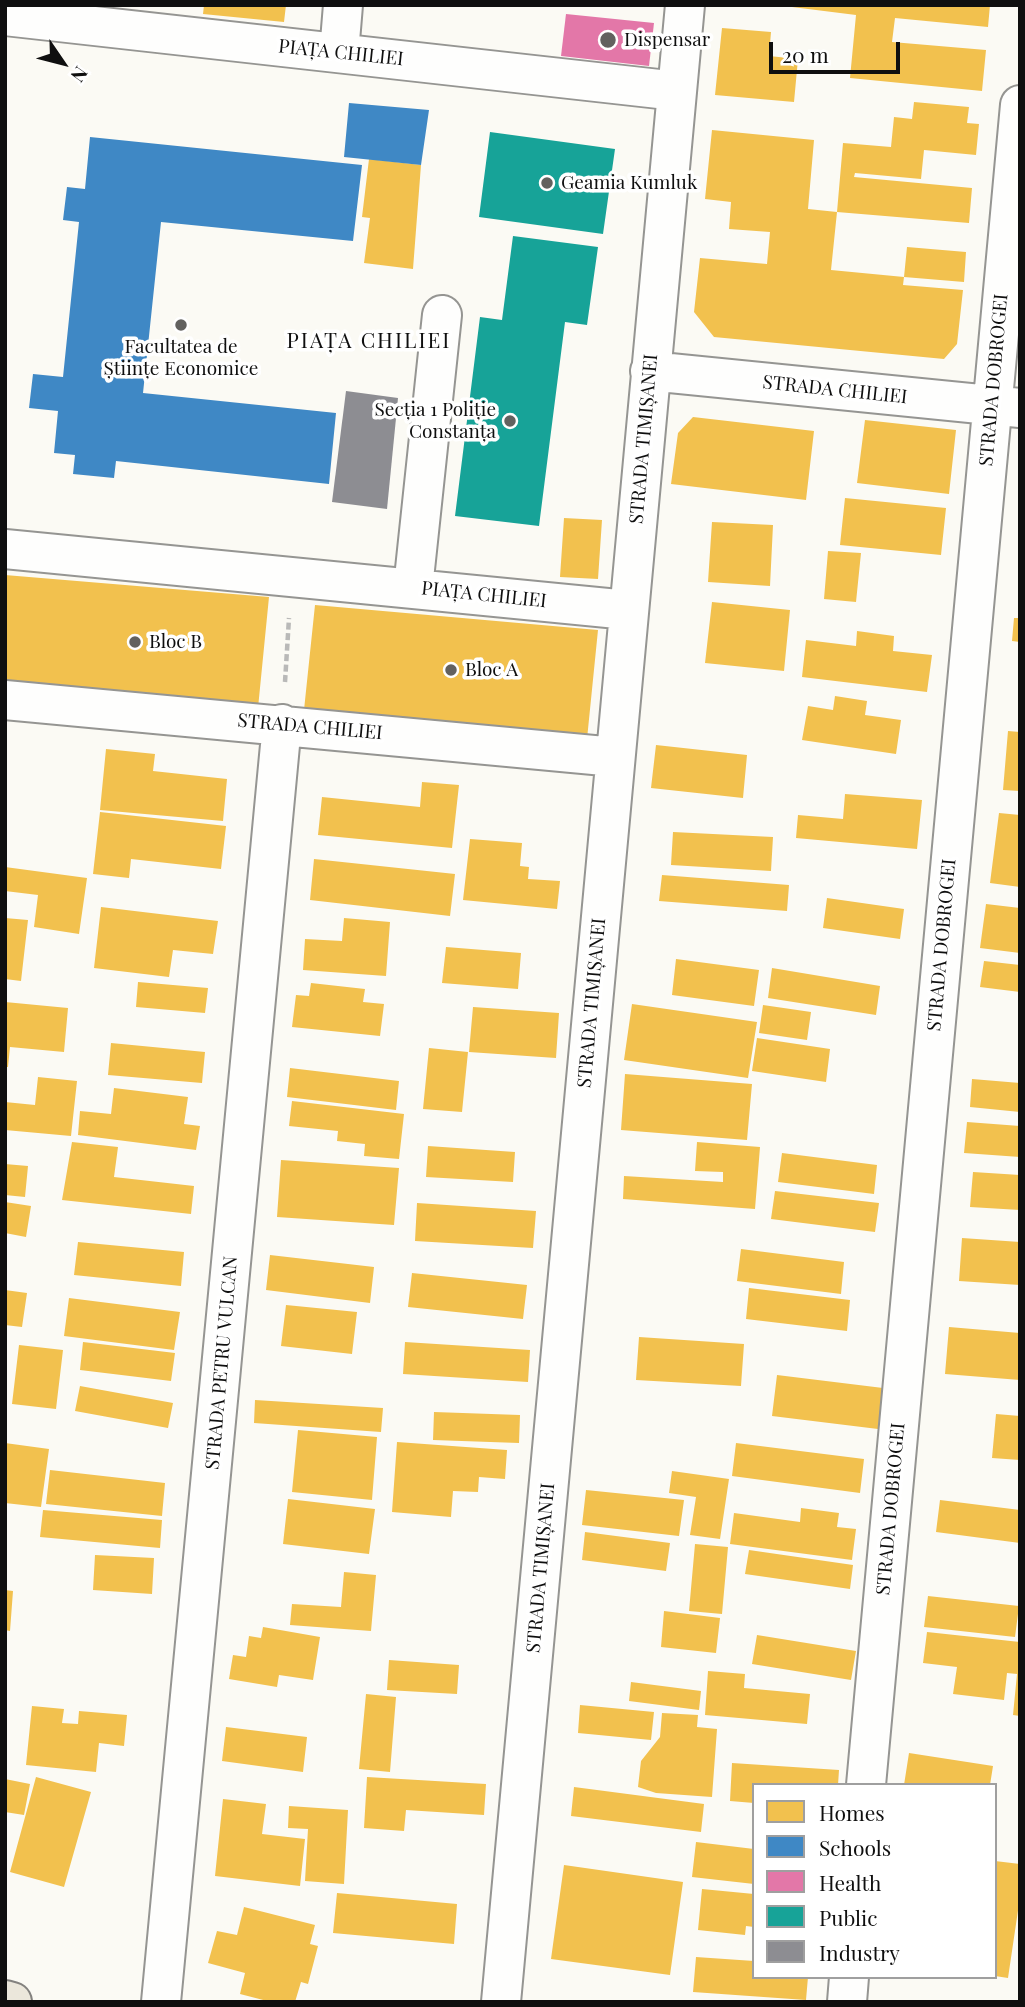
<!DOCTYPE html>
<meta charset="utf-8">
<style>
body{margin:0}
#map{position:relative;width:1025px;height:2007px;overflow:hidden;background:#fbfaf4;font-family:"Playfair Display",serif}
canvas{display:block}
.frame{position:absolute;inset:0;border:7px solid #0f0f0f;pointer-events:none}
.legend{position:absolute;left:752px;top:1783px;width:245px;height:196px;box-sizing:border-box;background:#fff;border:2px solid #9f9f9f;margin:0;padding:9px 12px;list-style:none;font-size:21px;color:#0f0f0f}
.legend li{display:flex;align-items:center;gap:14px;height:35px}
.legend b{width:35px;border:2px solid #9f9f9f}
.north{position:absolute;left:28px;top:28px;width:70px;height:70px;-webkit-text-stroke:5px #fff;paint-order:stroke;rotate:125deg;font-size:19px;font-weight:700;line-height:28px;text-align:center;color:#0f0f0f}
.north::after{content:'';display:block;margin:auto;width:24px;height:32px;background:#0f0f0f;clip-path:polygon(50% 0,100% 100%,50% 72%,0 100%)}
.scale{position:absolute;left:769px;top:42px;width:131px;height:32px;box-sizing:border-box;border:4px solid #0f0f0f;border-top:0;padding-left:9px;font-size:21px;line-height:24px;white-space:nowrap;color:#0f0f0f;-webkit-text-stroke:5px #fff;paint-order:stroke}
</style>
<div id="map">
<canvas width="1025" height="2007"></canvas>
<div class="frame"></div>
<ul class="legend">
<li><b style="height:19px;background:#f2c14e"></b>Homes</li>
<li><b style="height:19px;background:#3f88c5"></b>Schools</li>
<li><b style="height:19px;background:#e377a8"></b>Health</li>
<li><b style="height:19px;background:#17a398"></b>Public</li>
<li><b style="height:19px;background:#8d8d92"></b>Industry</li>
</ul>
<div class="north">N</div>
<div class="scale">20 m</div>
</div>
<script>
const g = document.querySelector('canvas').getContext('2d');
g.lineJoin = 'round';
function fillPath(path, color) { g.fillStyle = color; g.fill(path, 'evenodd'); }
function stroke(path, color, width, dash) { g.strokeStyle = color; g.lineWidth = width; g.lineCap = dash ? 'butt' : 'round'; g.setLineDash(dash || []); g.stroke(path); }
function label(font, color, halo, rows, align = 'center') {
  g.font = font + ' "Playfair Display",serif'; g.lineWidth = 7; g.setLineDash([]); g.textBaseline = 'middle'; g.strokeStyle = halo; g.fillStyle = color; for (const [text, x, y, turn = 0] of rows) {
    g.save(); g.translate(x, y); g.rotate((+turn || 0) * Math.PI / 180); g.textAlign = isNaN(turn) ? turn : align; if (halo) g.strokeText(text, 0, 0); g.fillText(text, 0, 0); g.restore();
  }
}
const homes = new Path2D(`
 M204 5H286L284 22 203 14Z
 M776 5H990L988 27 895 18 892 42 986 50 982 91 850 78 856 15Z
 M722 28 771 32 769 56 798 59 794 102 715 95Z
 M914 102 969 107 967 123 979 124 976 155 924 150 921 179 855 173 854 177 972 188 969 223 837 212 831 270 904 277 903 285 963 290 957 344 944 359 714 337 694 312 700 258 767 264 770 232 729 229 731 202 705 199 712 130 814 140 808 209 837 212 843 143 891 147 894 117 912 119Z
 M369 159 421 165 413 269 364 263 370 218 362 217Z
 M907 247 966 252 964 282 904 277Z
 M693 417 814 431 806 500 671 484 678 433Z
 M865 420 956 430 949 494 857 483Z
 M845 498 946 508 941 555 840 545Z
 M564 518 602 520 598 579 560 577Z
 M712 522 773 525 770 586 708 582Z
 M828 551 861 553 856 602 824 599Z
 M5 575 269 597 258 708 5 687Z
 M712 602 790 610 784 671 705 663Z
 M315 605 598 630 587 739 304 710Z
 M1014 618H1020V642L1012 641Z
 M857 631 894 636 893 651 932 655 927 692 802 677 806 640 856 646Z
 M835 696 867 701 865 715 901 720 896 754 802 740 808 706 833 710Z
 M1008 731 1020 732V791L1003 790Z
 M656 745 747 755 743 798 651 788Z
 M106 749 155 754 153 771 227 779 223 821 100 810Z
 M422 782 459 785 452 848 318 835 322 797 420 807Z
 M845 794 922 800 917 849 796 838 798 815 843 819Z
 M100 812 226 826 221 869 131 859 129 878 93 874Z
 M999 813 1020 815V887L990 883Z
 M673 832 773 837 771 871 671 865Z
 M470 839 522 843 520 866 529 867 528 879 560 881 557 909 463 900Z
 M314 859 455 874 450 916 310 900Z
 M5 867 87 878 79 934 34 927 38 895 5 891Z
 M662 875 789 885 787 911 659 901Z
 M827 898 904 909 900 939 823 928Z
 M986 904 1020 908V953L980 948Z
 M101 907 218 921 213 954 173 950 169 977 94 968Z
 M5 918 28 920 21 981 5 979Z
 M344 918 390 922 386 976 303 970 305 939 342 941Z
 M446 947 521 953 518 989 442 983Z
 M676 959 759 970 754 1006 672 995Z
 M984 961 1020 965V992L980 987Z
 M772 968 880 986 876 1015 768 998Z
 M138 982 208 988 205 1013 136 1007Z
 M311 983 365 989 363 1002 384 1004 380 1036 292 1027 296 995 309 996Z
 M5 1002 68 1008 64 1052 10 1047 8 1067H5Z
 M632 1004 757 1022 748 1078 624 1060Z
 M763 1005 811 1012 807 1040 759 1033Z
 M473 1007 559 1013 556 1058 469 1052Z
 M757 1038 830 1049 826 1082 752 1071Z
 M111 1043 205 1052 202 1083 108 1075Z
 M429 1048 468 1052 462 1112 423 1109Z
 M290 1068 399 1081 396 1110 287 1097Z
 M625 1074 752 1084 747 1140 621 1130Z
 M38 1077 77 1081 71 1136 5 1130V1102L35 1105Z
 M972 1079 1020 1083V1112L970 1107Z
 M114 1088 188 1097 184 1124 200 1126 196 1150 78 1135 80 1111 111 1114Z
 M292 1101 404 1114 399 1159 364 1156 365 1144 337 1141 338 1131 289 1126Z
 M967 1122 1020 1126V1157L964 1153Z
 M72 1142 118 1147 114 1177 194 1186 191 1214 62 1200Z
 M697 1142 760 1147 755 1209 623 1199 624 1176 723 1182V1172L695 1171Z
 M428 1146 515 1152 513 1182 426 1177Z
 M782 1153 877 1165 874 1194 778 1182Z
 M281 1160 399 1168 394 1225 277 1217Z
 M5 1164 28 1166 25 1197 5 1195Z
 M973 1172 1020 1175V1210L970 1207Z
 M775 1191 879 1203 875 1232 771 1219Z
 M5 1202 31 1206 26 1237 5 1233Z
 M417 1203 536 1211 533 1248 415 1241Z
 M962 1238 1020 1242V1285L959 1281Z
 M78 1242 184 1252 181 1286 74 1275Z
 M741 1249 844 1262 841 1294 737 1281Z
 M270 1255 374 1267 370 1303 266 1290Z
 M412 1273 527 1285 523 1319 408 1307Z
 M749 1288 850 1300 847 1331 746 1319Z
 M5 1290 27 1293 22 1327 5 1325Z
 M69 1298 180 1312 174 1350 64 1336Z
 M286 1305 357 1312 352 1354 281 1346Z
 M949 1327 1020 1333V1380L945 1374Z
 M639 1337 744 1344 741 1386 636 1380Z
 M83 1342 175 1353 171 1381 80 1370Z
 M405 1342 530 1350 528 1382 403 1374Z
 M19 1345 63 1350 56 1409 12 1404Z
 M777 1375 883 1388 878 1429 772 1416Z
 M80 1386 173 1403 168 1428 75 1411Z
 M255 1400 383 1408 381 1432 254 1423Z
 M434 1412 520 1415 519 1443 433 1440Z
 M996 1414 1020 1416V1460L992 1458Z
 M298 1430 377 1437 372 1500 292 1492Z
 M397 1442 507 1450 505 1479 479 1477 478 1492 453 1491 451 1517 392 1512Z
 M5 1443 49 1449 41 1507 5 1503Z
 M736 1443 864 1459 860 1493 732 1476Z
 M50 1470 165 1483 162 1516 46 1504Z
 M672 1471 729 1479 720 1539 690 1535 696 1497 669 1493Z
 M586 1490 684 1500 679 1536 582 1525Z
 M288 1499 375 1509 369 1554 283 1544Z
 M940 1500 1020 1510V1543L936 1532Z
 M801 1508 839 1513 837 1527 856 1529 852 1560 730 1544 734 1513 800 1522Z
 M43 1510 162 1520 160 1548 40 1537Z
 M585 1532 670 1543 666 1571 582 1560Z
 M695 1544 728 1547 722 1614 689 1611Z
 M749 1550 853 1565 850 1589 745 1574Z
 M95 1555 154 1558 152 1594 93 1590Z
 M344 1572 376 1575 371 1631 290 1625 292 1604 341 1607Z
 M5 1590 13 1591 10 1631 5 1630Z
 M928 1596 1019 1606 1015 1637 924 1627Z
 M664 1611 720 1618 716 1653 661 1647Z
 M263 1627 320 1637 313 1680 279 1675 277 1687 229 1679 233 1655 246 1657 249 1636 261 1638Z
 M927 1632 1020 1642V1716L1013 1715 1017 1674 1007 1673 1004 1700 953 1694 957 1667 923 1663Z
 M757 1635 856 1651 851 1680 752 1664Z
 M389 1660 459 1665 457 1694 387 1690Z
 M708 1671 745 1674 744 1688 810 1694 807 1724 705 1715Z
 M631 1682 701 1691 699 1710 629 1701Z
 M366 1694 396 1697 390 1772 359 1769Z
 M580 1705 654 1712 651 1740 578 1733Z
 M32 1706 64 1709 62 1723 78 1724 79 1711 127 1715 124 1746 99 1743 96 1772 26 1765Z
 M662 1713 698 1715 697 1727 717 1729 712 1797 656 1793 638 1787 641 1761 660 1737Z
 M226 1727 307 1737 303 1772 222 1761Z
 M909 1753 993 1766 990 1785H904Z
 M732 1763 839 1770 838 1785H754V1803L730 1801Z
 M36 1777 91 1792 64 1887 10 1872Z
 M367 1777 486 1784 484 1815 406 1810 404 1831 364 1828Z
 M5 1779 30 1784 24 1815 5 1812Z
 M574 1787 704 1804 701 1832 571 1816Z
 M223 1799 266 1804 262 1834 305 1839 300 1886 215 1876Z
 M289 1806 348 1810 344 1884 305 1881 308 1829 288 1828Z
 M696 1842 754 1849V1884L692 1877Z
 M995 1861 1020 1864V1897L1008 1978 995 1976Z
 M564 1865 683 1882 670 1975 551 1959Z
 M702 1889 754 1894V1927L746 1926 745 1935 698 1930Z
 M337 1893 457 1904 454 1944 333 1933Z
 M244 1907 315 1925 310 1944 318 1946 308 1984 301 1982 295 2002H271L240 1994 245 1973 208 1963 217 1931 237 1935Z
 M696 1957 754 1961V1977H808L806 2000 693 1992Z`);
const schools = new Path2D(`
 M349 103 429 110 421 165 344 157Z
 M90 137 362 165 353 241 161 222 143 393 336 413 329 484 116 461 114 478 73 474 75 455 54 453 58 411 29 408 33 374 63 377 79 222 63 220 67 187 85 189Z`);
const health = new Path2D(`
 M566 14 654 23 649 66 561 56Z`);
const public = new Path2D(`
 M490 132 615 149 603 234 479 217Z
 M513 236 598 247 587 325 565 322 539 526 455 516 480 317 502 320Z`);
const industry = new Path2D(`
 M346 391 398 398 387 509 332 502Z`);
const path = new Path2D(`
 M285 682 289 618`);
const minor = new Path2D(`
 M5 16 677 91
 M339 53 343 5
 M650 371 1020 408
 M5 549 628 610
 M413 588 442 315
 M5 700 615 757
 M866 1785 1020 105
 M161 2002 282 724
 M501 2002 685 5
 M847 2002 849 1977`);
const major = new Path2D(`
 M5 2000 12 2002`);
const markers = [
 [608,40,9,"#62615f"],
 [547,183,7,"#62615f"],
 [181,325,7,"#62615f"],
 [510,421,7,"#62615f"],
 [135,642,7,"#62615f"],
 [451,670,7,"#62615f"]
];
const poiNames = [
 ["Dispensar",624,40],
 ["Geamia Kumluk",561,183],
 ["Facultatea de",181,347,"center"],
 ["Științe Economice",181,369,"center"],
 ["Secția 1 Poliție",496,410,"right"],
 ["Constanța",496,432,"right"],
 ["Bloc B",149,642],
 ["Bloc A",465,670]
];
const streetNames = [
 ["PIAȚA CHILIEI",341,53,6],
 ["STRADA DOBROGEI",994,380,-85],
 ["STRADA CHILIEI",835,390,6],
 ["STRADA TIMIȘANEI",644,439,-85],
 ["PIAȚA CHILIEI",484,595,6],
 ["STRADA CHILIEI",310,727,5],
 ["STRADA DOBROGEI",942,945,-85],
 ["STRADA TIMIȘANEI",592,1003,-85],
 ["STRADA PETRU VULCAN",222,1363,-85],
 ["STRADA DOBROGEI",891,1509,-85],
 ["STRADA TIMIȘANEI",541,1568,-85]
];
const neighbourhoodNames = [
 ["PIAȚA CHILIEI",369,341]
];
fillPath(homes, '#f2c14e');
fillPath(schools, '#3f88c5');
fillPath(health, '#e377a8');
fillPath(public, '#17a398');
fillPath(industry, '#8d8d92');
stroke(minor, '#959592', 42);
stroke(major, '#83827f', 42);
stroke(path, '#b9b9b8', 4.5, [7, 3.5]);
stroke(minor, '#fefefd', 38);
stroke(major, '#ebe7db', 38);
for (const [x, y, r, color] of markers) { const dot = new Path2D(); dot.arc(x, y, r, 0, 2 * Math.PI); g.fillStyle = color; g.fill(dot); stroke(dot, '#fff', 2.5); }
label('19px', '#0f0f0f', '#fff', poiNames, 'left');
label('19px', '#0f0f0f', '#fff', streetNames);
g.letterSpacing = '2px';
label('21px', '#0f0f0f', '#fff', neighbourhoodNames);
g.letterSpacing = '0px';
</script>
